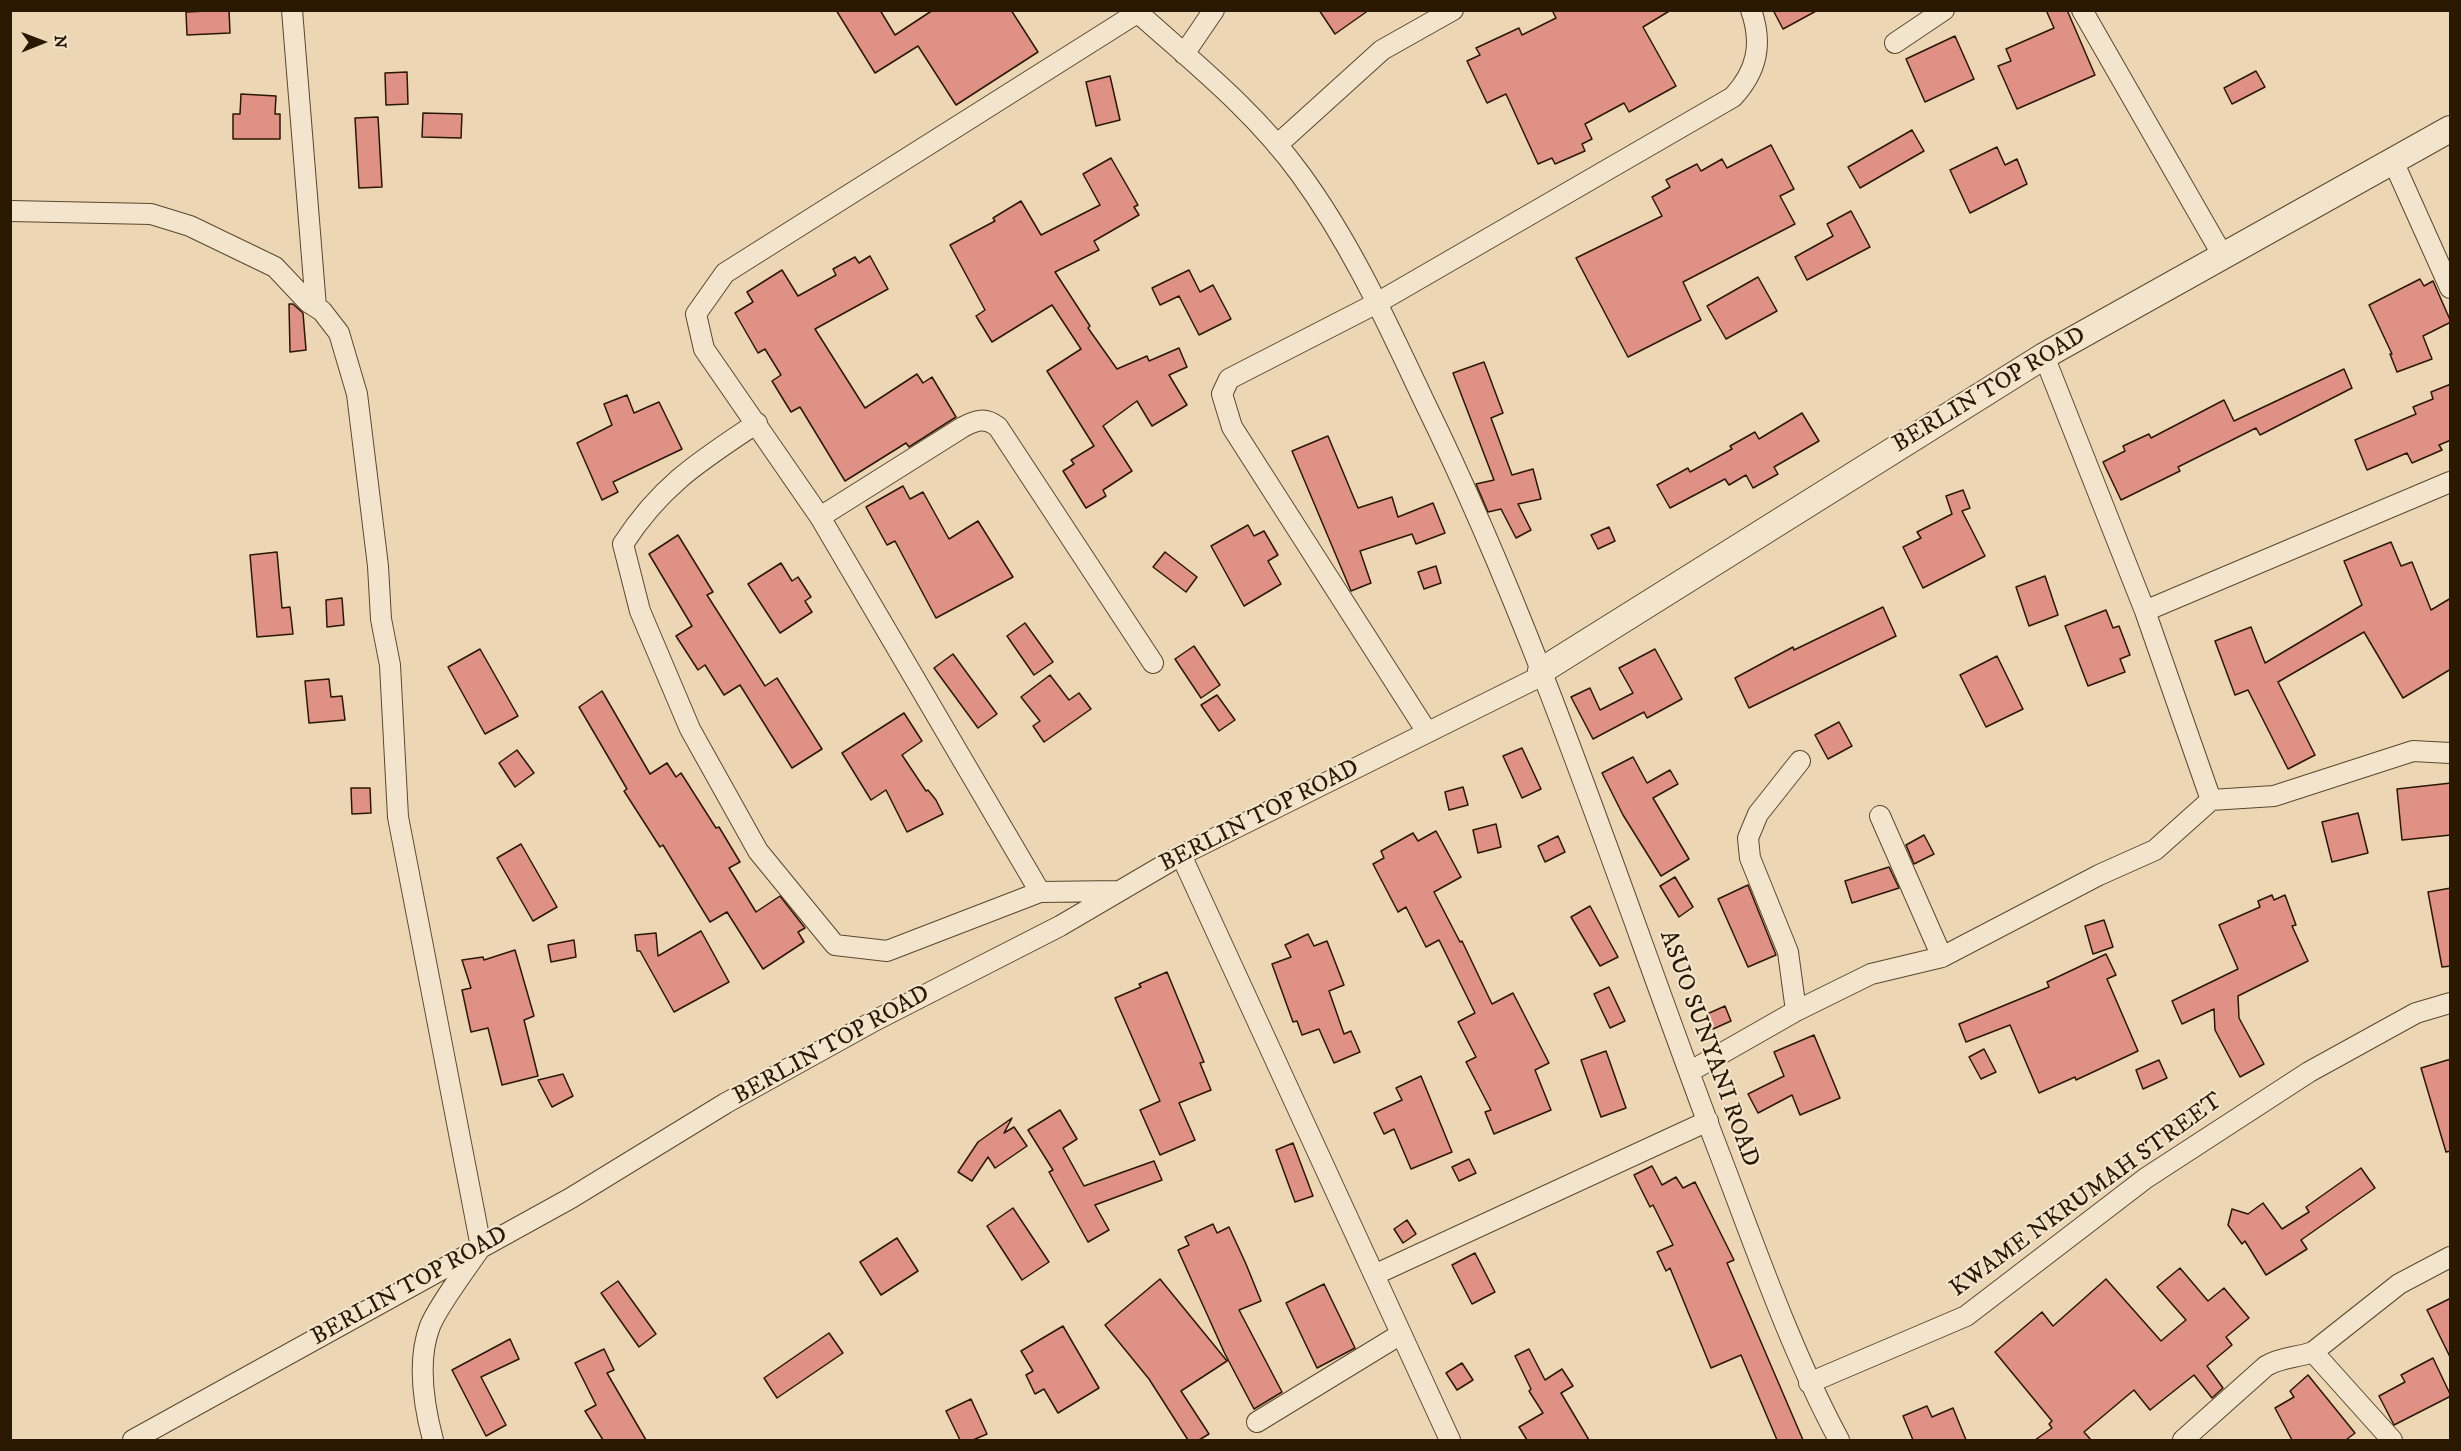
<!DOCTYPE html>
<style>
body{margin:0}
#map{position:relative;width:2461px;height:1451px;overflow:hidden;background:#ecd6b4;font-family:"IM FELL DW Pica",serif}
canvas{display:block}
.frame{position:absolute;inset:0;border:12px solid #2b1800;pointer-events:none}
.north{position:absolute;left:12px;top:12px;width:60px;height:60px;-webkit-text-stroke:4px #f3e4ce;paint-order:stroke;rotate:89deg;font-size:16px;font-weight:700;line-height:24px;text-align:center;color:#2b1800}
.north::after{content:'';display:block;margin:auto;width:21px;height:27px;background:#2b1800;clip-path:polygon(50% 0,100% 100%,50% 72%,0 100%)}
</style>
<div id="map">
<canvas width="2461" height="1451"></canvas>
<div class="frame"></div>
<div class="north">N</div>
</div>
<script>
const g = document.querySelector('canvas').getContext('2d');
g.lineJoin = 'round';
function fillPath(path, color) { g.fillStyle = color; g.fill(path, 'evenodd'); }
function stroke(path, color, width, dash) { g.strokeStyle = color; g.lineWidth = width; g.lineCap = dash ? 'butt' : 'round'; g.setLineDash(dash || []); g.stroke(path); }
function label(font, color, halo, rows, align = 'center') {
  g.font = font + ' "IM FELL DW Pica",serif'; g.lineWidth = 4.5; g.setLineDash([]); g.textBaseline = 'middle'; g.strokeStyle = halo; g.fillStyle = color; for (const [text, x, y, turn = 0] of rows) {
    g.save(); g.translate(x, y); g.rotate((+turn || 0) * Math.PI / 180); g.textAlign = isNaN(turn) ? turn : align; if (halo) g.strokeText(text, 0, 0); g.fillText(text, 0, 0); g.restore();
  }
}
const building = new Path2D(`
 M229 10 230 33 187 35 186 12Z
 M836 10H880L895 35 933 10H1011L1038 52 956 105 918 46 875 73Z
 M1319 10H1369L1335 34Z
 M1552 10H1671L1643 27 1676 86 1629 112 1624 103 1585 124 1592 139 1582 144 1585 151 1555 164 1552 158 1538 164 1506 94 1487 103 1467 61 1480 55 1476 48 1519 28 1522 35 1556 18Z
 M1773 10H1818L1783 29Z
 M2046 10H2067L2095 75 2017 109 1998 66 2011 61 2006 49 2054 28Z
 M1955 36 1974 79 1925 102 1906 59Z
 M2256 71 2265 87 2232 104 2224 88Z
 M407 72 408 104 386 105 385 73Z
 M1110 76 1120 120 1096 126 1086 82Z
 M241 94 276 96 275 114H280V139H233V114H240Z
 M423 113 462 114 461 138 422 137Z
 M378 117 382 187 359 188 355 118Z
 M1912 130 1924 151 1860 188 1848 167Z
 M1771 145 1794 189 1780 196 1795 224 1683 282 1701 320 1628 357 1576 258 1662 216 1652 197 1670 187 1666 180 1697 164 1701 171 1722 159 1727 168Z
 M1997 147 2005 165 2017 159 2027 184 1970 213 1950 170Z
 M1111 158 1138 205 1134 207 1139 215 1094 241 1099 250 1055 272 1090 326 1088 328 1117 369 1147 356 1149 361 1179 348 1187 367 1169 375 1187 405 1152 426 1137 401 1103 426 1132 471 1103 490 1106 496 1086 508 1063 471 1074 464 1071 460 1094 446 1047 371 1081 349 1052 305 992 342 976 316 985 310 950 245 995 221 993 218 1021 201 1041 235 1100 205 1083 174Z
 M1851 211 1870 247 1807 280 1795 257 1833 236 1827 224Z
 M870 256 888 289 815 329 865 408 917 374 923 383 932 377 956 417 909 447 906 443 845 481 800 407 791 412 772 381 781 375 765 349 758 353 735 313 753 302 747 292 782 270 798 296 836 275 833 269 855 257 859 263Z
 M1189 270 1200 292 1213 285 1231 319 1199 335 1179 296 1160 305 1152 288Z
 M1758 277 1777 311 1726 339 1707 306Z
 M2420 279 2424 286 2433 281 2451 322 2423 336 2432 359 2397 372 2390 354H2392L2369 305Z
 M289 304H293L303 313 306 350 290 352Z
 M1484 362 1503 413 1491 418 1512 475 1533 469 1541 499 1518 504 1531 530 1516 538 1501 509 1488 512 1476 484 1494 480 1453 373Z
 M2344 369 2352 388 2260 435 2256 428 2178 467 2180 471 2121 500 2103 462 2125 451 2123 446 2149 434 2151 438 2224 400 2234 421Z
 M2451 384V440L2439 445 2442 450 2412 463 2407 453 2367 470 2355 440 2416 414 2413 407 2433 399 2431 392Z
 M627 395 634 413 659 402 682 449 613 482 618 492 602 500 577 443 612 425 604 404Z
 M1802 413 1819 441 1774 467 1778 474 1753 488 1746 475 1729 485 1725 479 1670 508 1657 485 1688 468 1690 472 1732 449 1730 446 1755 432 1759 439Z
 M1328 436 1358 508 1392 497 1398 517 1433 503 1445 533 1416 544 1412 534 1360 551 1371 583 1351 591 1292 451Z
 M903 486 910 499 923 492 949 539 978 521 1013 577 936 618 895 541 887 545 866 507Z
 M1963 490 1970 508 1962 511 1985 556 1923 588 1903 547 1921 538 1917 532 1952 514 1946 496Z
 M1248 525 1254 536 1264 531 1278 555 1268 561 1281 584 1244 606 1211 546Z
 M1609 527 1615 541 1598 549 1591 535Z
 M678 535 713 592 707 595 765 686 777 678 822 749 792 768 740 685 724 695 705 665 698 670 676 636 692 626 649 554Z
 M2391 542 2401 566 2412 562 2431 610 2451 598V669L2403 698 2364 632 2278 682 2315 755 2288 769 2248 690 2235 695 2215 641 2251 627 2265 663 2362 605 2344 561Z
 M277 552 282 608 290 607 293 634 257 637 250 555Z
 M1165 552 1197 577 1186 592 1153 567Z
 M781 563 792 581 798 577 811 597 805 601 812 612 780 633 748 584Z
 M1436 566 1441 583 1424 589 1418 572Z
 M2045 576 2058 615 2029 626 2016 587Z
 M342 598 344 625 327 627 326 600Z
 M1883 607 1896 636 1749 708 1735 678 1793 647 1794 650Z
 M2106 610 2113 628 2119 626 2130 655 2120 659 2125 672 2088 686 2065 626Z
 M1025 623 1053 662 1034 675 1007 636Z
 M1194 646 1220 685 1201 698 1175 659Z
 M480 649 518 716 485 734 448 667Z
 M1655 649 1682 699 1647 718 1644 712 1593 739 1571 697 1590 688 1600 710 1633 693 1619 668Z
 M953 654 997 714 978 728 934 668Z
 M1997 656 2023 709 1986 727 1960 675Z
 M1050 675 1069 700 1079 693 1091 709 1044 742 1033 726 1040 721 1021 697Z
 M329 679 331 697 342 696 345 720 309 723 305 681Z
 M602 691 650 774 667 763 676 777 681 773 716 828 719 827 740 862 729 868 756 912 780 896 805 928 798 932 804 942 763 969 727 912 710 922 663 845 660 847 624 791 627 789 579 707Z
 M1217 695 1235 720 1219 731 1201 705Z
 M904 713 922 741 902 755 926 791 928 790 936 800 943 814 907 832 886 790 871 800 842 753Z
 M1839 722 1852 746 1828 759 1815 735Z
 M1522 748 1541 789 1522 798 1503 756Z
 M517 750 534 773 515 787 499 763Z
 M1633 757 1647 783 1670 770 1678 784 1653 798 1689 859 1661 876 1623 815 1602 773Z
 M2451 783V835L2402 840 2397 789Z
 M1463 787 1468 805 1449 810 1445 792Z
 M351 788H370L371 813 352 814Z
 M2358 813 2368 853 2332 862 2322 822Z
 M1496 824 1501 847 1478 853 1473 830Z
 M1436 831 1461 877 1434 892 1460 942 1462 941 1492 1004 1513 993 1549 1063 1535 1070 1551 1110 1494 1134 1485 1112 1491 1110 1466 1062 1476 1057 1458 1022 1475 1013 1439 940 1426 947 1406 907 1398 912 1373 864 1384 858 1381 851 1413 833 1418 841Z
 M1924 835 1934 854 1914 864 1906 845Z
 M1558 836 1565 852 1545 862 1538 846Z
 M521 844 557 907 533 921 497 858Z
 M1889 867 1899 888 1852 903 1845 881Z
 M1675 877 1693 907 1679 917 1660 886Z
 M1748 885 1776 955 1748 967 1718 899Z
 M2451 888V966L2442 967 2428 892Z
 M2272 895 2274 900 2285 895 2296 925 2292 926 2308 961 2238 996 2239 1018 2264 1064 2240 1077 2215 1030 2214 1009 2182 1024 2172 1001 2238 969 2219 925 2260 907 2258 901Z
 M1590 906 1618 957 1600 966 1571 917Z
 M2104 920 2113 947 2093 954 2085 926Z
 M701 931 729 982 674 1012 640 951H637L635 935 656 933 658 956Z
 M1308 934 1314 946 1327 941 1344 985 1329 991 1344 1034 1351 1031 1360 1052 1334 1063 1319 1029 1302 1035 1297 1021 1293 1022 1272 964 1291 957 1285 945Z
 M574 940 576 957 551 962 548 945Z
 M515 950 534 1016 524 1020 538 1076 502 1085 488 1028 471 1032 462 990 471 988 462 960 483 957 484 960Z
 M2106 954 2116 975 2107 979 2138 1051 2076 1080 2075 1077 2039 1093 2010 1025 1966 1042 1959 1024 2049 987 2047 982Z
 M1167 972 1204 1062 1200 1063 1211 1090 1179 1103 1195 1140 1160 1155 1140 1110 1160 1101 1115 998 1141 987 1139 984Z
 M1609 987 1625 1021 1610 1028 1594 994Z
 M1725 1006 1731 1021 1713 1029 1707 1014Z
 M1814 1035 1840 1098 1800 1115 1792 1095 1758 1113 1748 1094 1784 1076 1774 1052Z
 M1984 1049 1996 1072 1981 1079 1969 1057Z
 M1606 1051 1626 1108 1601 1117 1581 1060Z
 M2451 1059V1151L2446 1152 2421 1068Z
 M2159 1060 2167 1078 2143 1089 2136 1070Z
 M563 1074 573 1096 552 1107 538 1080Z
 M1421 1076 1452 1152 1411 1169 1394 1129 1384 1134 1374 1113 1402 1100 1396 1088Z
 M1060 1110 1077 1139 1063 1148 1084 1186 1154 1161 1162 1180 1095 1205 1109 1230 1088 1242 1049 1172 1053 1170 1028 1130Z
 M1012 1118 1004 1133 1014 1127 1027 1146 995 1168 988 1157 972 1181 958 1172 978 1142Z
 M1293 1143 1313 1196 1295 1202 1276 1150Z
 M1469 1159 1476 1173 1459 1181 1452 1167Z
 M1652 1166 1662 1185 1676 1177 1683 1188 1695 1182 1734 1260 1727 1263 1803 1440H1777L1741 1355 1711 1368 1670 1268 1666 1271 1657 1252 1673 1245 1653 1205 1650 1207 1634 1175Z
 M2361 1168 2375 1188 2301 1240 2307 1249 2266 1275 2245 1241 2242 1244 2228 1225 2232 1209 2248 1214 2263 1203 2282 1229 2309 1212 2306 1207Z
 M1013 1208 1049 1262 1022 1280 987 1226Z
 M1407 1220 1416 1234 1403 1243 1394 1229Z
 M1213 1224 1217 1233 1229 1227 1246 1264 1261 1301 1239 1310 1282 1392 1254 1409 1225 1354 1178 1250 1189 1245 1185 1237Z
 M897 1238 918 1271 881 1295 860 1262Z
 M1475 1253 1495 1292 1472 1304 1452 1265Z
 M2180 1268 2208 1301 2224 1288 2249 1318 2226 1337 2232 1345 2207 1366 2223 1388 2212 1398 2194 1375 2150 1410 2134 1390 2084 1432 2091 1440H2035L2052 1428 2049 1424 2052 1421 1995 1352 2042 1312 2053 1326 2106 1279 2161 1341 2186 1320 2157 1287Z
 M1160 1279 1227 1361 1181 1391 1209 1434 1199 1440H1188L1149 1379 1105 1325Z
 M618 1281 656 1334 639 1347 601 1293Z
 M1324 1284 1355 1348 1317 1368 1286 1303Z
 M2451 1298V1359L2427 1310Z
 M1063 1326 1099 1388 1058 1413 1044 1389 1035 1394 1026 1375 1033 1371 1021 1351Z
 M829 1333 843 1353 777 1398 764 1378Z
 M510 1339 519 1359 481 1377 506 1425 486 1436 452 1370Z
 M604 1349 614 1370 607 1373 646 1440H603L585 1411 596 1405 575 1363Z
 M1529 1349 1545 1380 1562 1369 1573 1386 1561 1393 1589 1440H1527L1519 1427 1543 1413 1529 1391 1531 1389 1515 1356Z
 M2433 1358 2451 1396 2394 1425 2379 1396 2405 1382 2401 1375Z
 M1462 1363 1473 1380 1457 1390 1446 1373Z
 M2308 1375 2355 1433 2346 1440H2292L2275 1408 2294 1397 2290 1391Z
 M971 1399 987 1434 973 1440H960L946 1411Z
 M1927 1406 1932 1417 1953 1408 1966 1440H1913L1903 1416Z`);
const minor = new Path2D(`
 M292 10 316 307
 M1135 10C1194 63 1255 111 1301 175 1352 245 1388 325 1425 403 1540 638 1620 889 1712 1134 1752 1237 1787 1343 1839 1440
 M2082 10 2223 256
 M1895 43 1944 10
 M1184 54 1214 10
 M1277 145 1382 50 1453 10
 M2393 161 2450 288
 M10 211 151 214 190 226 275 267 308 302 322 311 339 333 357 394 378 566 381 619 390 665 398 817 481 1247C467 1268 439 1304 430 1326 417 1360 424 1406 433 1440
 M2044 356 2145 611 2211 800
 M757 423C700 461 661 485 623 544L640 611 690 729 758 851 835 945 887 951 1040 892 1118 891
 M820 517 963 427C976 420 985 417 998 427L1153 663
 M2145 611 2450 482
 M1427 732 1232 427 1222 394 1229 379 1377 303 1733 97C1757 71 1763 44 1751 10
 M1880 816 1942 957
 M1181 855 1450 1440
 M1040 892 820 517 704 349 696 314 725 273 1137 13
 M1796 1011 1788 952 1750 858 1748 838 1758 814 1800 761
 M1689 1072 1796 1011 1871 974 1942 957 2099 875 2155 850 2211 800 2274 796 2413 751 2450 753
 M1374 1275 1708 1121
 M2313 1352 2392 1440
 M1809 1383 1966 1316 2146 1178 2309 1072 2416 1013 2450 1003
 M1257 1422 1401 1334
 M133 1440 571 1198 726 1103 876 1020 1060 926 1181 855 1543 675
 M2183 1440 2266 1366C2281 1357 2296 1358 2313 1352L2399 1284 2450 1257`);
const tertiary = new Path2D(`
 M1541 671 2044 356 2450 129`);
const streetNames = [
 ["BERLIN TOP ROAD",1990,391,-31],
 ["BERLIN TOP ROAD",1260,817,-27],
 ["BERLIN TOP ROAD",832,1046,-29],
 ["ASUO SUNYANI ROAD",1708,1049,70],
 ["KWAME NKRUMAH STREET",2087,1196,-36],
 ["BERLIN TOP ROAD",410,1287,-29]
];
fillPath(building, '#df9185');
stroke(building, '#2b1800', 1.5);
stroke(minor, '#5b482d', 22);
stroke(tertiary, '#5b482d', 28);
stroke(minor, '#f3e4ce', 20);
stroke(tertiary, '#f3e4ce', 26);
label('24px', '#2b1800', '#f3e4ce', streetNames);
</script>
